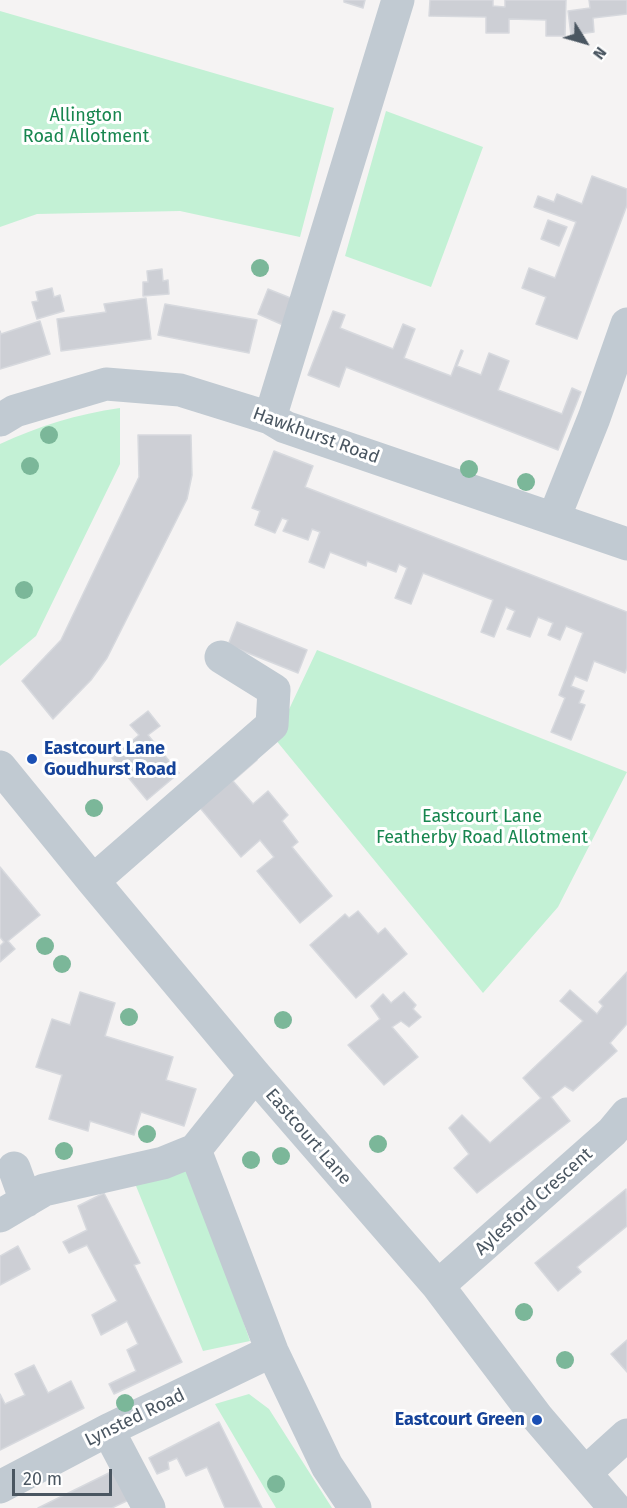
<!DOCTYPE html>
<style>
body{margin:0}
#map{position:relative;width:627px;height:1508px;overflow:hidden;background:#f5f3f3;font-family:"Fira Sans",sans-serif}
canvas{display:block}
.north{position:absolute;left:555px;top:12px;width:60px;height:60px;-webkit-text-stroke:4px #fff;paint-order:stroke;rotate:127deg;font-size:16px;font-weight:700;line-height:24px;text-align:center;color:#4a5661}
.north::after{content:'';display:block;margin:auto;width:21px;height:27px;background:#4a5661;clip-path:polygon(50% 0,100% 100%,50% 72%,0 100%)}
.scale{position:absolute;left:12px;top:1469px;width:100px;height:27px;box-sizing:border-box;border:3px solid #4a5661;border-top:0;padding-left:8px;font-size:18px;line-height:21px;white-space:nowrap;color:#4a5661;-webkit-text-stroke:4px #fff;paint-order:stroke}
</style>
<div id="map">
<canvas width="627" height="1508"></canvas>
<div class="north">N</div>
<div class="scale">20 m</div>
</div>
<script>
const g = document.querySelector('canvas').getContext('2d');
g.lineJoin = 'round';
function fillPath(path, color) { g.fillStyle = color; g.fill(path, 'evenodd'); }
function stroke(path, color, width, dash) { g.strokeStyle = color; g.lineWidth = width; g.lineCap = dash ? 'butt' : 'round'; g.setLineDash(dash || []); g.stroke(path); }
function label(font, color, halo, rows, align = 'center') {
  g.font = font + ' "Fira Sans",sans-serif'; g.lineWidth = 6; g.setLineDash([]); g.textBaseline = 'middle'; g.strokeStyle = halo; g.fillStyle = color; for (const [text, x, y, turn = 0] of rows) {
    g.save(); g.translate(x, y); g.rotate((+turn || 0) * Math.PI / 180); g.textAlign = isNaN(turn) ? turn : align; if (halo) g.strokeText(text, 0, 0); g.fillText(text, 0, 0); g.restore();
  }
}
const green = new Path2D(`
 M0 11 334 108 300 237 180 211 37 214 0 227Z
 M386 111 483 147 431 287 345 256Z
 M120 408V464L36 636 0 666V444C39 426 77 414 120 408Z
 M317 650 627 772 558 907 483 993 275 739Z
 M189 1164 250 1341 203 1351 134 1181Z
 M249 1394 269 1409 332 1508H276L215 1404Z`);
const building = new Path2D(`
 M344 0H365L363 8 344 2Z
 M430 0H493V6L505 7V0H566L565 36H546V20L509 19V33H486V17L429 16Z
 M589 0H627V14L593 18 594 32 571 35 568 11 590 8Z
 M592 176 627 189V205L577 339 536 324 546 297 522 288 529 268 555 278 576 222 534 207 538 196 554 202 557 194 582 204Z
 M548 220 567 227 559 246 541 239Z
 M162 269 163 281 168 280 169 294 143 296V282H148L147 271Z
 M52 288 54 297 60 295 64 311 37 319 32 302 38 301 36 292Z
 M268 289 293 299 283 325 258 314Z
 M146 298 151 339 61 351 57 319 106 312 104 304Z
 M165 304 257 320 249 353 158 335Z
 M333 311 345 315 340 328 393 349 403 324 415 329 404 358 451 376 461 350 463 351 457 366 481 375 489 353 509 361 498 390 562 414 572 388 581 392 558 450 346 367 339 387 308 375Z
 M40 321 50 354 0 369V331L1 334Z
 M138 435H191L192 475 187 499 107 658 91 680 53 719 22 681 61 640 139 477Z
 M274 451 313 466 305 487 627 612V668L625 673 594 661 587 681 575 676 571 686 584 691 579 703 585 705 571 740 551 732 565 698 559 695 583 633 566 626 560 640 548 635 553 623 538 617 530 637 507 629 515 611 506 607 494 637 481 632 493 600 423 573 411 604 395 598 407 568 399 564 396 572 367 561 366 566 330 552 324 568 309 562 320 532 312 529 308 540 283 531 288 520 282 518 275 533 255 525 260 511 252 508Z
 M237 622 307 650 298 673 228 645Z
 M148 711 160 726 148 735 179 773 147 800 112 758 139 735 130 725Z
 M253 755 257 760 233 781 253 804 268 791 288 815 282 821 298 842 292 847 332 896 300 923 257 871 274 857 260 840 241 857 196 803Z
 M0 867 40 915 8 941 15 949 0 962V946L4 942 0 937Z
 M358 911 378 934 385 928 407 954 356 998 310 945 345 914 349 918Z
 M627 972V1024L610 1043 617 1051 573 1091 565 1086 551 1097 570 1121 477 1193 454 1168 469 1154 449 1128 462 1115 490 1143 541 1098 523 1078 583 1021 560 1001 570 990 597 1014 603 1006 599 1002Z
 M80 992 115 1003 105 1036 173 1057 166 1080 196 1089 184 1126 141 1112 134 1135 90 1121 88 1131 49 1119 62 1075 36 1067 52 1019 70 1025Z
 M404 992 416 1005 413 1009 421 1017 409 1027 401 1021 392 1027 418 1057 384 1085 348 1045 380 1019 371 1006 383 994 391 1003Z
 M626 1189 627 1226 577 1267 581 1272 558 1291 535 1263Z
 M104 1193 140 1263 134 1265 182 1362 114 1394 109 1384 136 1371 127 1350 138 1344 127 1321 101 1335 92 1315 117 1301 87 1245 69 1253 63 1242 87 1230 78 1206Z
 M18 1246 30 1269 0 1285V1256Z
 M627 1340V1372L611 1354Z
 M34 1365 48 1393 71 1381 84 1408 0 1450V1394L5 1404 25 1395 15 1374Z
 M219 1422 262 1508H225L207 1467 186 1476 177 1458 168 1462 169 1469 157 1474 149 1458Z
 M121 1467 135 1497 112 1508H38Z`);
const minor = new Path2D(`
 M270 418 398 0
 M0 420 15 411 106 384 180 390 270 418 285 427 627 544
 M554 518 594 418 627 324
 M0 767 93 881 255 1075 438 1286 537 1417 615 1508
 M93 881 272 725 274 690 221 657
 M255 1075 195 1150 272 1351 327 1466 355 1508
 M14 1168 26 1201
 M0 1216 44 1190 163 1163 195 1150
 M438 1286 612 1132 627 1114
 M108 1430 149 1508
 M585 1473 627 1435
 M0 1487 108 1430 272 1351`);
const trees = [
 [260,268],
 [49,435],
 [30,466],
 [469,469],
 [526,482],
 [24,590],
 [94,808],
 [45,946],
 [62,964],
 [129,1017],
 [283,1020],
 [147,1134],
 [378,1144],
 [64,1151],
 [281,1156],
 [251,1160],
 [524,1312],
 [565,1360],
 [125,1403],
 [276,1484]
];
const markers = [
 [32,759,6,"#1a4fb4"],
 [537,1420,6,"#1a4fb4"]
];
const parkNames = [
 ["Allington",86,116],
 ["Road Allotment",86,137],
 ["Eastcourt Lane",482,817],
 ["Featherby Road Allotment",482,838]
];
const streetNames = [
 ["Hawkhurst Road",316,436,20],
 ["Eastcourt Lane",308,1137,49],
 ["Aylesford Crescent",534,1202,-42],
 ["Lynsted Road",135,1418,-26]
];
const transitNames = [
 ["Eastcourt Lane",44,749],
 ["Goudhurst Road",44,770],
 ["Eastcourt Green",525,1420,"right"]
];
fillPath(green, '#c3f1d5');
fillPath(building, '#cdcfd5');
stroke(building, '#d7d9de', 1.5);
stroke(minor, '#c1cad2', 33);
g.fillStyle = '#7bb799';
for (const [x, y] of trees) { g.beginPath(); g.arc(x, y, 9, 0, 2 * Math.PI); g.fill(); }
for (const [x, y, r, color] of markers) { const dot = new Path2D(); dot.arc(x, y, r, 0, 2 * Math.PI); g.fillStyle = color; g.fill(dot); stroke(dot, '#fff', 2); }
label('18px', '#17864f', '#fff', parkNames);
label('18px', '#4a5661', '#fff', streetNames);
label('bold 18px', '#164399', '#fff', transitNames, 'left');
</script>
